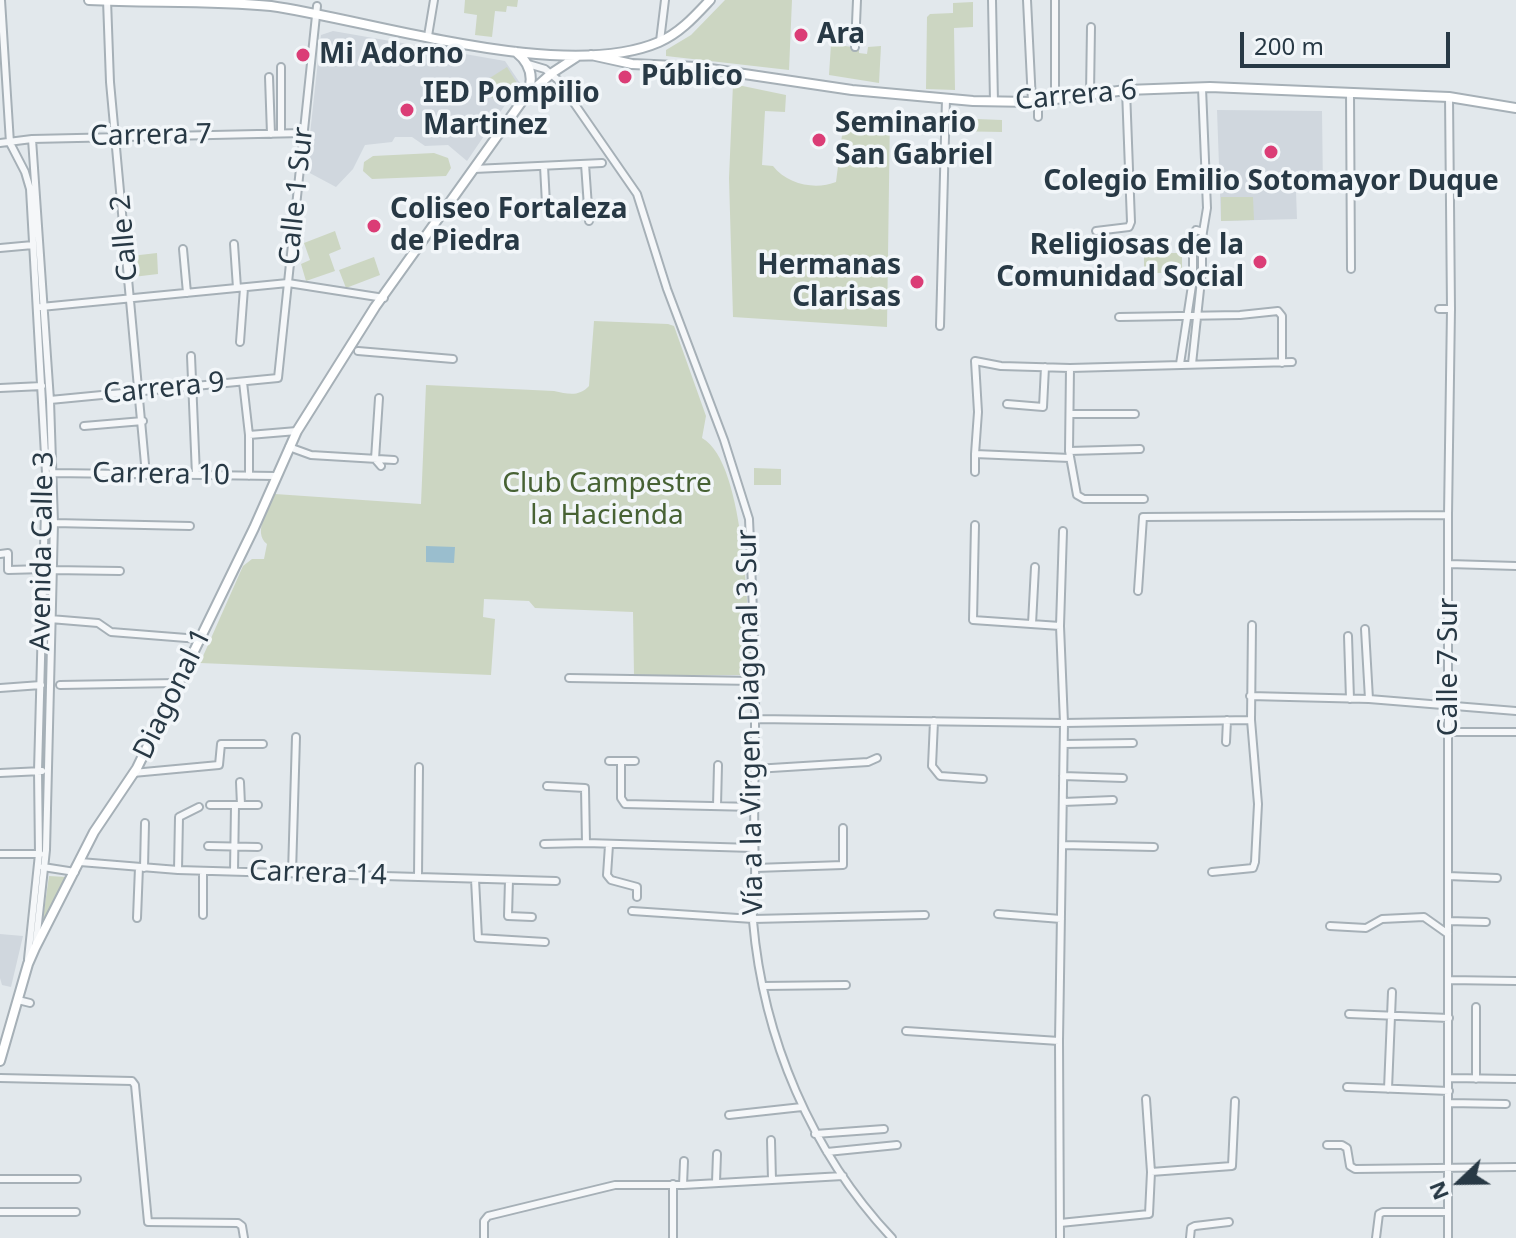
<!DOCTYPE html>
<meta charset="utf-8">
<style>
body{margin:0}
#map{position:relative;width:1516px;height:1238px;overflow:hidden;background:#e2e8ec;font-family:"Noto Sans",sans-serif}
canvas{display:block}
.north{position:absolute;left:1420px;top:1142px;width:80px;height:80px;-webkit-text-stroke:6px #f2f6f9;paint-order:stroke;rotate:248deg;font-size:22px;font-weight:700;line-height:32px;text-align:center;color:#283945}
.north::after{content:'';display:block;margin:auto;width:28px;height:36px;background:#283945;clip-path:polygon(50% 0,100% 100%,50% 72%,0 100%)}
.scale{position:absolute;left:1240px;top:32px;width:210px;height:36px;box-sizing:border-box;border:4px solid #283945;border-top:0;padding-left:10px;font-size:24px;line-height:28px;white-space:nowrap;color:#283945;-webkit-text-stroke:6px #f2f6f9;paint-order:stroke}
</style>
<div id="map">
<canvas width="1516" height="1238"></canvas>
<div class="north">N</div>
<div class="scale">200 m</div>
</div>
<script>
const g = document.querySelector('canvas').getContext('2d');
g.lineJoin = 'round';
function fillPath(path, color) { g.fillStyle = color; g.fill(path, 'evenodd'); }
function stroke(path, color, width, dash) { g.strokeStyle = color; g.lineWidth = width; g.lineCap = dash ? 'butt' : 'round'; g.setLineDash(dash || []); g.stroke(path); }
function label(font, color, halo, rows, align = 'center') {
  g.font = font + ' "Noto Sans",sans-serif'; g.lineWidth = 7; g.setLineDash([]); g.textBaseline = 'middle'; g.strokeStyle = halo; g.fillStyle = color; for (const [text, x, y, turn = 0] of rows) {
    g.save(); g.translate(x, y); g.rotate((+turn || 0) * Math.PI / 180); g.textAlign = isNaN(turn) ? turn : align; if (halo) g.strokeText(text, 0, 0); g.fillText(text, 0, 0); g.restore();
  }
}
const built = new Path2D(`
 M333 31 505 61 520 83 467 161 448 145 425 146 412 137H395L392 142 365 145 353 169 336 187 306 171 320 42 321 35Z
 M1217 110 1322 111 1323 191H1296L1297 219 1221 221Z
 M0 934 23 936 11 987 2 985 0 978Z`);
const green = new Path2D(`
 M465 0H518L517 7 507 6 506 12 495 11 492 37 475 35 477 15 464 13Z
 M725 0H792L789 70 666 56V50L691 35Z
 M973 2V27L954 28 955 90 926 89 927 17 930 14 953 13V3Z
 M831 44 859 48V53L867 54 868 47 881 46 879 83 829 75Z
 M507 67 517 83 493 99 482 83Z
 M733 84 786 95 785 112 765 111 762 165 773 166C788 185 816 190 836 182L844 120 884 125 886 113H890L887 327 733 317 729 178Z
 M950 118 1002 120V132L949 131Z
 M434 153 448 158 451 168 446 176 372 179 363 171 364 162 373 156Z
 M1221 197H1253L1254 220 1221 221Z
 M335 231 341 249 329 254 335 271 306 281 301 264 310 260 304 243Z
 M157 253 158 274 133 277 131 256Z
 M1144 253H1182V273H1144Z
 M374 257 380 275 346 288 339 270Z
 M594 321 668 324 674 326 706 416 702 438C747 463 748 626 751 675H634L633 612 535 608 529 601 484 599 483 617 495 619 491 675 200 663 243 566 252 559H264L267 544C252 532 269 509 275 494L421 504 426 385 554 391C568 394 579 397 589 386Z
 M754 468 781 469V485H754Z
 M49 876 66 877 42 925Z`);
const water = new Path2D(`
 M426 546 455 547 454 563 426 562Z`);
const street = new Path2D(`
 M1 0 10 143 25 172 30 189 46 473 38 771 39 854 28 959
 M107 0 110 82 146 475
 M992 0 994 102
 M1027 0 1032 102
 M428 36 434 0
 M660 41 665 0
 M855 47 857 0
 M528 64 545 69 558 80 637 194 667 289 724 440 749 519C752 588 756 657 755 726 755 773 753 819 755 866 756 884 752 903 753 921 763 1038 811 1152 892 1238
 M269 77 271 134
 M1202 88 1207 208 1203 232
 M1350 92 1351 269
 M1090 94 1091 27
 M1055 99V0
 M1038 101V117
 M281 133V67
 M32 139 50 400 54 523 46 850 36 942
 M0 143 32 139 303 133
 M585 164 589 221
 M544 166 546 204
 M474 169 602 163
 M1096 231 1129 227 1131 222 1126 90
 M234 244 237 288
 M0 248 33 245
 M183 249 187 293
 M41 307 288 283 384 298
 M1439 309H1451
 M1119 317 1240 315 1278 311 1282 316V363
 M940 326 946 99
 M240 342 244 288
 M358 351 453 359
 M191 356 196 475
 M1180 364 1193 279V235L1196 230 1203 232 1202 240 1194 239
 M1192 364 1202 271V240
 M1070 368 1069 451 1077 495 1084 499H1144
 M243 382 249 435V476
 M0 388 42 386
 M379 398 375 459 381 466
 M50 400 278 378 317 6
 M1007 404 1043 407 1045 367
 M1071 414H1135
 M84 426 143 421
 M249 435 297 431
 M289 447 311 455 394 460
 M1069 451 1140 449
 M975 454 978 412 975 361 1001 366 1070 368 1292 362
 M975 472V454L1070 458
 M52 473 276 476
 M54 523 190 526
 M975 525 973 620 1060 626
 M0 554 8 553V570L45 569
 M1449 564 1516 566
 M51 570 120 571
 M1138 591 1143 517 1448 515
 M50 619 98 623 111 632 199 639
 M1032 624 1035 567
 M1365 629 1369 699
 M1348 636 1350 699
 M569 678 755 681
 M60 685 177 683
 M0 688 41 685
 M1250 696 1369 699 1516 711
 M755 719 1064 723 1251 720
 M934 721 932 766 940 776 983 779
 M1449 732H1516
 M1226 742 1227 720
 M1064 744 1133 743
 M609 761H635
 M621 761V798L625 804 754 807
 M755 769 868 762 877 758
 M0 773 42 771
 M133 773 219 765 221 744H263
 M1063 776 1123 778
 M240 782 241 805
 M547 786 585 788 586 843
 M1063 802 1113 800
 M210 805H258
 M717 806 718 765
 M544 844 586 843 753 848
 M609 845 607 875 611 880 637 887V897
 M1062 845 1154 847
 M208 846 258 847
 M0 854H40
 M80 862 178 870 556 881
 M43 867 75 872
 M144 868 145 823
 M755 868 843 865V828
 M178 870 179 817 199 807
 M234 871 235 805
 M1212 872 1253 868 1255 862 1258 804 1251 720 1252 625
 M292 873 296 737
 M1448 876 1497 878
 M418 877 419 767
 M475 879 478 938 545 942
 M509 880 508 916 532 917
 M632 911 753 919 925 915
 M998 914 1061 919
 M203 915V871
 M137 918 139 867
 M1448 921 1486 922
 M1330 926 1366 928 1382 919 1424 917 1448 934
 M1448 980 1516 981
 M763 986 846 985
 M18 1000 30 1003
 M1349 1014 1449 1018
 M906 1031 1059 1041
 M0 1078 132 1081 135 1085 148 1222 238 1223 242 1226 244 1238
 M1450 1078 1516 1079
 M1476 1079V1007
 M1347 1087 1449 1091
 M1388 1089 1392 992
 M1449 1103 1506 1104
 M729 1115 802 1107
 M815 1134 884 1129
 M771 1140 772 1180
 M1327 1145H1342L1347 1148 1350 1166 1355 1169 1516 1167
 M827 1152 897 1145
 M1151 1172 1232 1166 1235 1101
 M0 1179H77
 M716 1182 717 1154
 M673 1184V1238
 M683 1185 684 1161
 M0 1212H76
 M1060 1223 1149 1214 1151 1172 1146 1099
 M484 1238V1221L488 1216 615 1185H683L843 1176
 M1060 1238 1059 1041 1064 723 1060 626 1063 531
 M1190 1238 1191 1228 1195 1226 1229 1222
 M1376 1238 1379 1214 1383 1212H1448
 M1448 1238V515L1451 309 1449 97`);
const secondary = new Path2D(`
 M89 0C150 3 211 0 271 6 374 21 564 83 659 42 680 33 695 16 710 0
 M516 52C530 63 534 77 528 93
 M591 55 632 64 697 67 852 90 973 101 1032 102 1126 90 1210 87 1449 97 1516 108
 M0 1061 28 964 35 948 94 832 137 768 254 528 297 431 375 307 525 97 552 73 578 56`);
const markers = [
 [801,35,8,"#db3d76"],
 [303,55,8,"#db3d76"],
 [625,77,8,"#db3d76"],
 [407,110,8,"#db3d76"],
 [819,140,8,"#db3d76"],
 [1271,152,8,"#db3d76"],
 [374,226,8,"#db3d76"],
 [1260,262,8,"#db3d76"],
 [917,282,8,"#db3d76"]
];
const poiNames = [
 ["Ara",817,35],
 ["Mi Adorno",319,55],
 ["Público",641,77],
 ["IED Pompilio",423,94],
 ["Martinez",423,126],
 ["Seminario",835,124],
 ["San Gabriel",835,156],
 ["Colegio Emilio Sotomayor Duque",1271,182,"center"],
 ["Coliseo Fortaleza",390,210],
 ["de Piedra",390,242],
 ["Religiosas de la",1244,246,"right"],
 ["Comunidad Social",1244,278,"right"],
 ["Hermanas",901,266,"right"],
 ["Clarisas",901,298,"right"]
];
const streetNames = [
 ["Carrera 6",1076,96,-5],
 ["Carrera 7",151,136,-1],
 ["Calle 1 Sur",297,196,-84],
 ["Calle 2",125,238,-95],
 ["Carrera 9",164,389,-6],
 ["Carrera 10",161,475,1],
 ["Avenida Calle 3",43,551,-89],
 ["Calle 7 Sur",1449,667,-90],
 ["Diagonal 1",173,694,-64],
 ["Vía a la Virgen Diagonal 3 Sur",751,722,-91],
 ["Carrera 14",318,874,2]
];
const parkNames = [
 ["Club Campestre",607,484],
 ["la Hacienda",607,516]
];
fillPath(built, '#d0d7de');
fillPath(green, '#ccd6c2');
fillPath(water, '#9abece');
stroke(street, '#a6b0b7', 10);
stroke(secondary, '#a6b0b7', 12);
stroke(street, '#f5f7f9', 6);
stroke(secondary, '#fff', 8);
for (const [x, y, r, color] of markers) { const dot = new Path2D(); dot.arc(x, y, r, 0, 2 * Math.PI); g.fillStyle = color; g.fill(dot); stroke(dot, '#f2f6f9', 3); }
label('bold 28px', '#283945', '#f2f6f9', poiNames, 'left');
label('28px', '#283945', '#f2f6f9', streetNames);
label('28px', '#476234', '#f2f6f9', parkNames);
</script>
